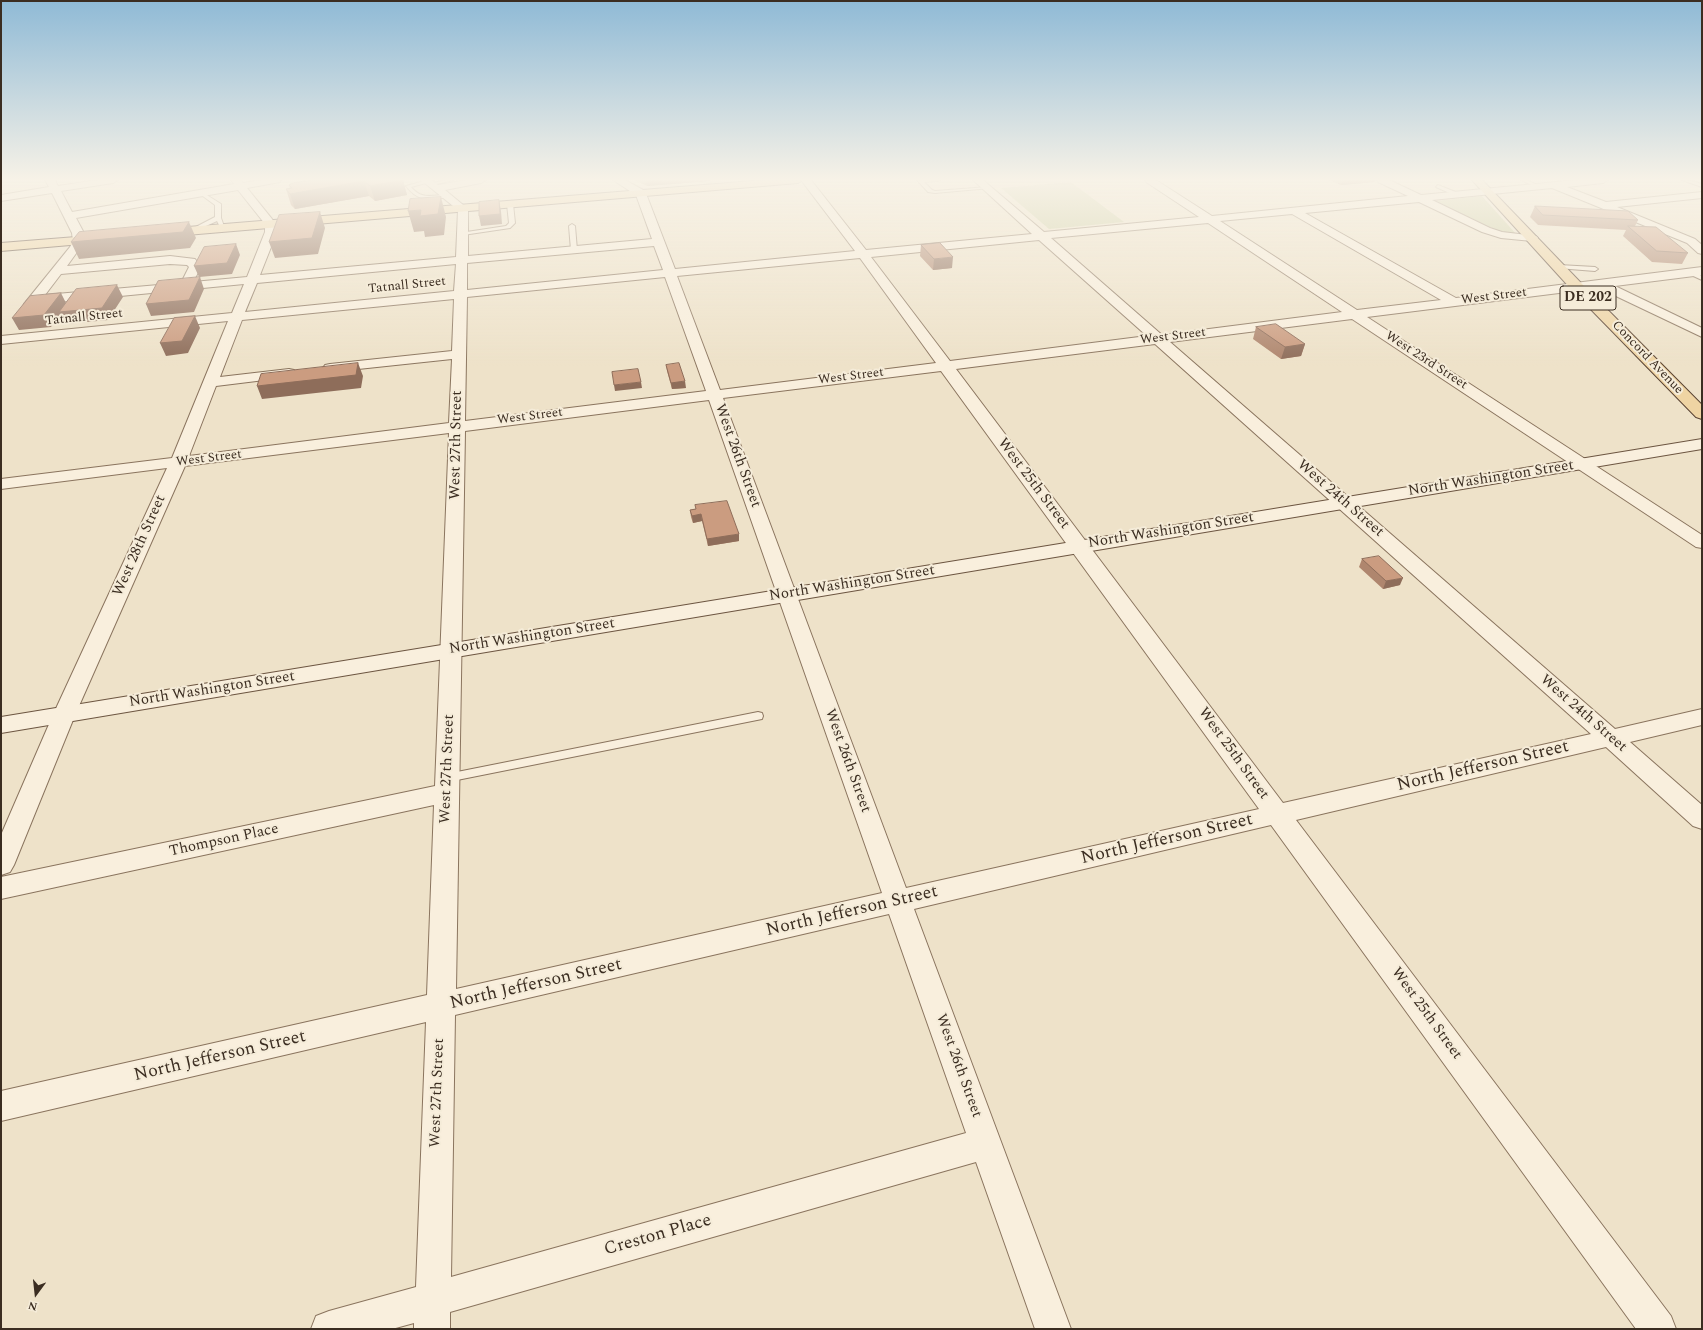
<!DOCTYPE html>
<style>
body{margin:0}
#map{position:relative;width:1703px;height:1330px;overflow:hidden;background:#eee2c9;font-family:Spectral,serif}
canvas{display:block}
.frame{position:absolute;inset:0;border:2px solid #3b2d21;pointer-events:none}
.north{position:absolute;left:16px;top:1274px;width:40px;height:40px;-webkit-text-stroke:3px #f5ecd9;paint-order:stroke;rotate:195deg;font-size:11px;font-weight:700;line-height:16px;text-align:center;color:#3b2d21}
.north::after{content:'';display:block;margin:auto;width:14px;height:18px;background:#3b2d21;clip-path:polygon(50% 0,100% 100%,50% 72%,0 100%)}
</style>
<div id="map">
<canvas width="1703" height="1330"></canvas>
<div class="frame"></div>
<div class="north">N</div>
</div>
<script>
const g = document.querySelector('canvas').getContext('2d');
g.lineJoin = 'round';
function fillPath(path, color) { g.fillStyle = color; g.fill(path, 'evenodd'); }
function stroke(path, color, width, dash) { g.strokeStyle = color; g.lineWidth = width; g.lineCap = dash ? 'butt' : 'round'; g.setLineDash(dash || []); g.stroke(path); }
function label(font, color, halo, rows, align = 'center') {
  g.font = font + ' Spectral,serif'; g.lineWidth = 4; g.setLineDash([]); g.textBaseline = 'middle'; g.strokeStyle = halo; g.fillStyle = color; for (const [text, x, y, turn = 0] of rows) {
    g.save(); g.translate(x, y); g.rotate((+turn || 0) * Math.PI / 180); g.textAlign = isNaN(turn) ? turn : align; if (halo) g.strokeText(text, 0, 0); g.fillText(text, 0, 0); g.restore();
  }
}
const green = new Path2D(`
 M1071 182 1124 222 1049 229 1001 188Z
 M1482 196 1517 235 1503 233 1434 201Z`);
const lane = new Path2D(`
 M428 180 430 182 411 187C422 200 430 195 447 195L449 197C428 200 418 202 406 186Z
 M446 180H453L432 185 430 184Z
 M917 180H940L938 181 924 182 932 190 935 191 988 187 990 188 935 193 928 192Z
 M1521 180H1526L1540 186 1536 187Z
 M1682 180H1687L1702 184V187Z
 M1438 185 1458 193V194L1454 195 1436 187Z
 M202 192 221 204V218L225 229H221L217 221 195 231 190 230 215 217V205L200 194Z
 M510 202 513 204 515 223 510 228 463 235 460 233 506 226 509 223 507 204Z
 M572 224 575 226 577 250 574 252 571 250 569 226Z
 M1559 265 1595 267 1598 269 1595 271 1557 268V266Z
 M1691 271 1702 276V280L1689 274V272Z
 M758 712 762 713 763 716 762 719 447 782 443 781 441 778 443 775 447 774Z`);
const street = new Path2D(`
 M45 180H55L58 186 97 180H118L113 183 61 191 72 212 234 184 231 180H241L243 183 261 180H281L280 182 247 188 276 224 277 232 260 275 456 257 458 210 421 180H432L438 185 467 180H486L481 183 445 190 468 209V256L652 239 636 195 613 180H625L645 191 675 269 855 251 801 180H811L866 250 1032 234 973 180H983L1044 232 1199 217 1146 182 1145 180H1156L1212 216 1408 196 1378 182 1377 180H1389L1421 195 1577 180H1608L1603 183 1567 187 1606 202 1702 192V198L1617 207 1695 239 1702 245V254L1698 253 1687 243 1552 188 1432 200 1490 228 1502 232 1536 236 1538 238 1536 240 1532 241 1501 238 1482 232 1419 202 1305 213 1456 298 1702 267V275L1615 286 1702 328V337L1599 288 1367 317 1702 535V548L1696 547 1352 319 1170 342 1615 729 1702 709V725L1630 742 1702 805V829L1693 826 1606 747 1296 820 1671 1316 1676 1329H1636L1271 825 914 909 1071 1329H1035L976 1162 450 1312V1329H414V1323L392 1329H311L316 1316 329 1311 416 1287 426 1022 1 1121V1091L427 995 434 805 1 899V877L435 786 449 433 185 466 75 715 14 865 10 872 1 875V835L53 715 167 468 1 489V479L172 458 228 321 1 344V336L232 313 244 284 38 304 34 310H24L23 307 24 304 70 247 73 241 72 233 52 193 1 201V195L49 187ZM238 190 265 224V232L247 277 193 282 201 267 195 259 170 256 67 266 85 241 84 233 76 218ZM1292 214 1441 300 1357 310 1220 221ZM1208 223 1342 312 1162 335 1051 238ZM1039 240 1147 336 950 361 871 257ZM654 246 663 270 467 290V263ZM860 258 936 363 720 390 677 276ZM170 264 187 265 189 267 181 283 45 295 61 274ZM456 264 454 291 245 312 257 283ZM665 277 706 391 465 421 467 297ZM454 299 452 351 330 364 325 365 323 368 325 371 330 372 452 359 449 423 189 456 216 386 289 377 294 376 296 373 294 370 289 369 220 377 242 320ZM1155 344 1591 734 1283 803 956 369ZM941 371 1259 809 906 888 723 398ZM709 400 882 893 456 989 465 431ZM889 914 966 1133 451 1277 455 1015Z`);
const secondary = new Path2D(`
 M1702 439V449L1 733V717Z`);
const primary = new Path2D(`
 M765 180H803L798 183 163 237 157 233 163 229Z
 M1472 180H1482L1582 284 1702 405V419L1696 417 1572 290Z
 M101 235 105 236 107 239 105 242 1 251V243Z`);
const wall = new Path2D(`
 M403 180 407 195 375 201 369 196 295 209 291 205 286 189H290L289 185 293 183Z
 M635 180H710V181L647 186Z
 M1329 180H1376L1375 182 1341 185Z
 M1535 206 1638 220 1635 226 1688 253 1682 264 1652 262 1623 236 1626 230 1538 225 1530 217Z
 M921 245 952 268 933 270 920 256Z
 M1256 327 1305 344 1301 356 1281 359 1253 339Z
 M666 365 686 388 672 389 667 371Z
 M695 505 739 541 708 546 702 521 693 523 691 517 690 510 696 509Z
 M1362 559 1400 585 1383 589 1359 567Z`);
const shadedWall = new Path2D(`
 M403 180 407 195 375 201 370 186Z
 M646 180H710V181L647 186Z
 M1343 180H1376L1375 182 1341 185Z
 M364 181 369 196 295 209 290 194Z
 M441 197 446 217 444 235 425 237 424 231 414 232 408 211 421 210Z
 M499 200 501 211 502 224 481 226 479 216Z
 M320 212 325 228 318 254 275 258 269 242Z
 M189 222 196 238 190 248 79 259 71 242Z
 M236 244 240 255 232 274 199 277 194 266Z
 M953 257 952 268 933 270 934 259Z
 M200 277 204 289 194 312 151 316 146 304Z
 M117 285 123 297 108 320 65 324 60 314 51 327 19 330 12 318 61 293 67 305Z
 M195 316 200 328 188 353 166 356 160 343Z
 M1305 344 1301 356 1281 359 1285 347Z
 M358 363 363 376 361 388 262 399 257 386Z
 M685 381 686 388 672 389 671 383Z
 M641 382 642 388 615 391 614 385Z
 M701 514 702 521 693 523 692 516Z
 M739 534V541L708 546 707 539Z
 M1403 578 1400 585 1383 589 1386 581Z`);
const building = new Path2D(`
 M314 180H403L370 186 364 181 290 194 286 189 292 188 289 185 293 183Z
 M441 197 438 214 420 216 421 210 408 211 410 199Z
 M499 200 500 214 479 216V202Z
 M1535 206 1628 211 1638 220 1543 215Z
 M320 212 312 238 269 242 279 215Z
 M189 222 183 232 71 242 79 232Z
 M1628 226 1656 227 1688 253 1657 251Z
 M940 243 953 257 934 259 921 245Z
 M236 244 227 263 194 266 204 247Z
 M200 277 189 300 146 304 158 281Z
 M117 285 102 308 59 312 76 289Z
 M61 293 44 315 12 318 30 296Z
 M195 316 182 341 160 343 174 318Z
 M1276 324 1305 344 1285 347 1256 327Z
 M358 363 356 375 257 386 261 374Z
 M679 363 685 381 671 383 666 365Z
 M638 369 641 382 614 385 612 372Z
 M727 501 739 534 707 539 701 514 692 516 690 510 696 509 695 505Z
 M1379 556 1403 578 1386 581 1362 559Z`);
const farStreetnames = [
 ["Tatnall Street",407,286,-6],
 ["West Street",1494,297,-7],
 ["Tatnall Street",84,318,-6],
 ["West Street",1173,337,-7],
 ["Concord Avenue",1647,358,46],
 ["West 23rd Street",1426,361,33],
 ["West Street",851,377,-7],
 ["West Street",530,417,-7],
 ["West Street",209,459,-7]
];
const shields = [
 [1588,298,56]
];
const shieldNames = [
 ["DE 202",1588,298]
];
const streetNames = [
 ["West 27th Street",457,445,-89],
 ["West 26th Street",737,456,70],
 ["North Washington Street",1491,479,-9],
 ["West 25th Street",1033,484,53],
 ["West 24th Street",1340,499,41],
 ["North Washington Street",1171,531,-9],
 ["West 28th Street",140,546,-66],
 ["North Washington Street",852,584,-9],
 ["North Washington Street",532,637,-9],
 ["North Washington Street",212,690,-9],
 ["West 24th Street",1583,714,41],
 ["West 25th Street",1233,754,54],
 ["West 26th Street",847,761,70],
 ["West 27th Street",448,769,-88],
 ["Thompson Place",224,841,-12],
 ["West 25th Street",1426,1014,54],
 ["West 26th Street",958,1066,70],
 ["West 27th Street",438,1093,-88]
];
const nearStreetnames = [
 ["North Jefferson Street",1483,767,-13],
 ["North Jefferson Street",1167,840,-13],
 ["North Jefferson Street",852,912,-13],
 ["North Jefferson Street",536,985,-13],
 ["North Jefferson Street",220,1057,-13],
 ["Creston Place",658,1236,-16]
];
fillPath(green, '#c9cc9d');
stroke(lane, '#8a745e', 2);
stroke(street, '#8a745e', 2);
stroke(secondary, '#6c5541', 2);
stroke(primary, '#594232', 2);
fillPath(lane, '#f9efdd');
fillPath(street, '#f9efdd');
fillPath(secondary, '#f9efdd');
fillPath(primary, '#efd4a3');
fillPath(wall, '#af866e');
fillPath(shadedWall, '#8e6d5a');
fillPath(building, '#cb9c80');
stroke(building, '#8e6d5a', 1);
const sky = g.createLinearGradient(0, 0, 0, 366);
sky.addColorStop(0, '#8fbad6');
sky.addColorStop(0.49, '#f7f2e7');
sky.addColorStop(1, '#f7f2e700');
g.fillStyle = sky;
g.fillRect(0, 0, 1703, 366);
label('13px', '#3b2d21', '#f5ecd9', farStreetnames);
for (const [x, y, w] of shields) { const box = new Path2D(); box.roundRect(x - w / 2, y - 12, w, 24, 3); g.fillStyle = '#f5ecd9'; g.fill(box); stroke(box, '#3b2d21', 1); }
label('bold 14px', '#3b2d21', null, shieldNames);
label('15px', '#3b2d21', '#f5ecd9', streetNames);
label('18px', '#3b2d21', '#f5ecd9', nearStreetnames);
</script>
